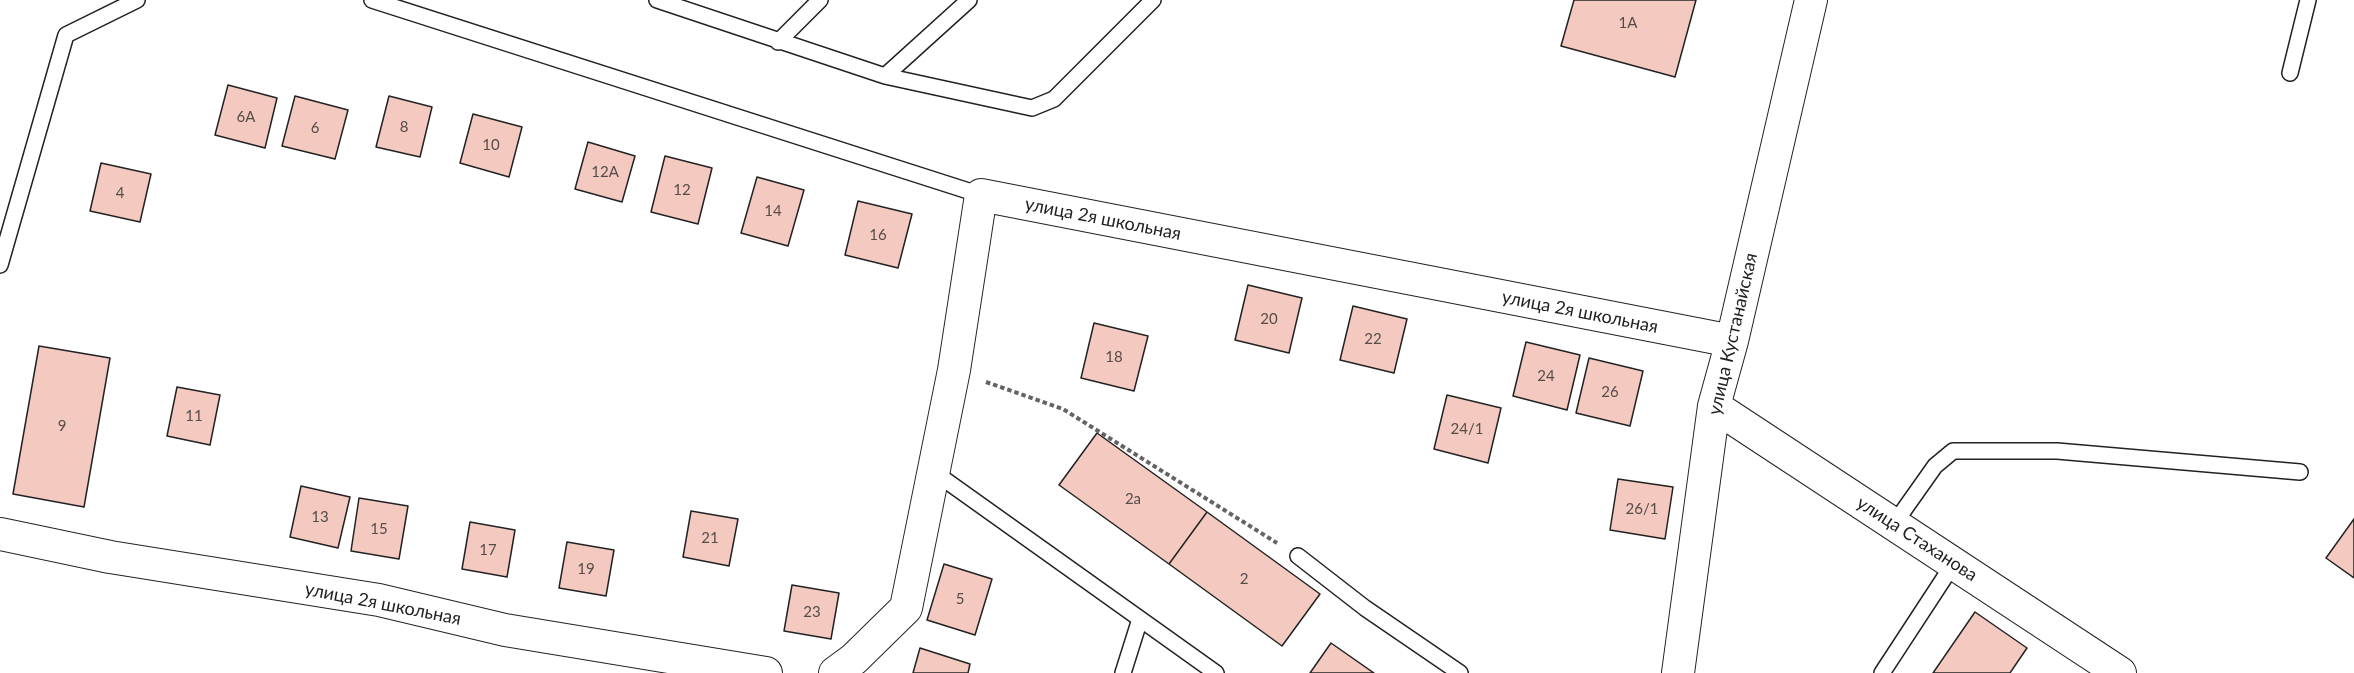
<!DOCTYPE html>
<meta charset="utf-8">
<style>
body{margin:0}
canvas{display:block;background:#fff}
</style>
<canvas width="2354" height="673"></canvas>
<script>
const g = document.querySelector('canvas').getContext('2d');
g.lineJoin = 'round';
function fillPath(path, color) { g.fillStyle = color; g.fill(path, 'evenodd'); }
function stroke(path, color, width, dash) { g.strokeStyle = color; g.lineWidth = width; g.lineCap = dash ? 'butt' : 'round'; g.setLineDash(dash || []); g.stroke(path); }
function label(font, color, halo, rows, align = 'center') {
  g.font = font + ' Lato,sans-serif'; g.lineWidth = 4.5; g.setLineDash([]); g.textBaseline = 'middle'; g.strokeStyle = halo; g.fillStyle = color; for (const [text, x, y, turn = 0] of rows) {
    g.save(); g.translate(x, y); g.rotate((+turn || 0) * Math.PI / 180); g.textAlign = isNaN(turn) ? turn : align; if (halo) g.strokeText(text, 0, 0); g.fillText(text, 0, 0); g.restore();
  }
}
const building = new Path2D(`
 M1574 0H1696L1675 77 1561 46Z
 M228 85 277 98 265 148 215 135Z
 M295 96 348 110 335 159 282 146Z
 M389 96 432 107 420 157 376 147Z
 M473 114 522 127 509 177 460 163Z
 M588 142 635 156 622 202 575 189Z
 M665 156 712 168 698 224 651 212Z
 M101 163 151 174 140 222 90 211Z
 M757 177 804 190 788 246 741 233Z
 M858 201 912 214 898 268 845 255Z
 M1248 285 1302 298 1289 353 1235 340Z
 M1353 306 1407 319 1394 373 1340 360Z
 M1094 323 1148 336 1134 391 1081 378Z
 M1526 342 1580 355 1567 410 1513 396Z
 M39 346 110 358 84 507 13 494Z
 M1589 358 1643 371 1630 426 1576 413Z
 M177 387 220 395 210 445 167 436Z
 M1447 395 1501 408 1488 463 1434 449Z
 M1097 433 1207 512 1169 564 1059 485Z
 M1618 479 1673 487 1665 539 1610 530Z
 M301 486 350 497 338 548 290 537Z
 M359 498 408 506 399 559 351 551Z
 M691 511 738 519 729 566 683 557Z
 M1207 512 1320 594 1282 646 1169 564Z
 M2354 519V578L2326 558Z
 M470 522 515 530 507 577 462 569Z
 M567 542 614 550 606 596 559 588Z
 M944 564 992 579 975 635 927 620Z
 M792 585 839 593 831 639 784 631Z
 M1975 612 2027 648 2010 673H1933Z
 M1331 643 1374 673H1310Z
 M920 648 970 664 968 673H913Z`);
const path = new Path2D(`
 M986 382 1063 409 1277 543`);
const service = new Path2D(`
 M372 0 981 195
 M657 0 885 76 1032 108 1054 99 1153 0
 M778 42 820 0
 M2290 73 2308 0
 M885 76 969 0
 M0 265 66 35 137 0
 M934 472 1216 673
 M1894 524 1935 466 1953 451H2057L2300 472
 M1298 556 1365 608 1460 673
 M1123 673 1140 619
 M1882 673 1954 563`);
const minor = new Path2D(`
 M1714 406 2120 673
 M0 534 110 557 379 600 505 630 766 673
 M835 673 854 659 906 608 954 370 981 195 1732 341
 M1678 673 1714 406 1732 341 1811 0`);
const numberNames = [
 ["1А",1628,23],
 ["6А",246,117],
 ["8",404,127],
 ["6",315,128],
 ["10",491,145],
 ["12А",605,172],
 ["12",682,190],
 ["4",120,193],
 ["14",773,211],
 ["16",878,235],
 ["20",1269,319],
 ["22",1373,339],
 ["18",1114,357],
 ["24",1546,376],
 ["26",1610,392],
 ["11",194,416],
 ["9",62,426],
 ["24/1",1467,429],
 ["2а",1133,499],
 ["26/1",1642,509],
 ["13",320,517],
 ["15",379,529],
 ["21",710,538],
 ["17",488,550],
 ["19",586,569],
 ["2",1244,579],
 ["5",960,599],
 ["23",812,612]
];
const streetNames = [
 ["улица 2я школьная",1103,219,11],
 ["улица 2я школьная",1580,312,11],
 ["улица Кустанайская",1733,334,-77],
 ["улица Стаханова",1917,539,33],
 ["улица 2я школьная",383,604,11]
];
fillPath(building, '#f3c9c0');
stroke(building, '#222', 1.5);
stroke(service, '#222', 18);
stroke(minor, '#222', 34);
stroke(path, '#646464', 4, [4.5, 3]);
stroke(service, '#fff', 15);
stroke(minor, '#fff', 32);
label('15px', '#564c4a', null, numberNames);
label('18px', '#222', '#fff', streetNames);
</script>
